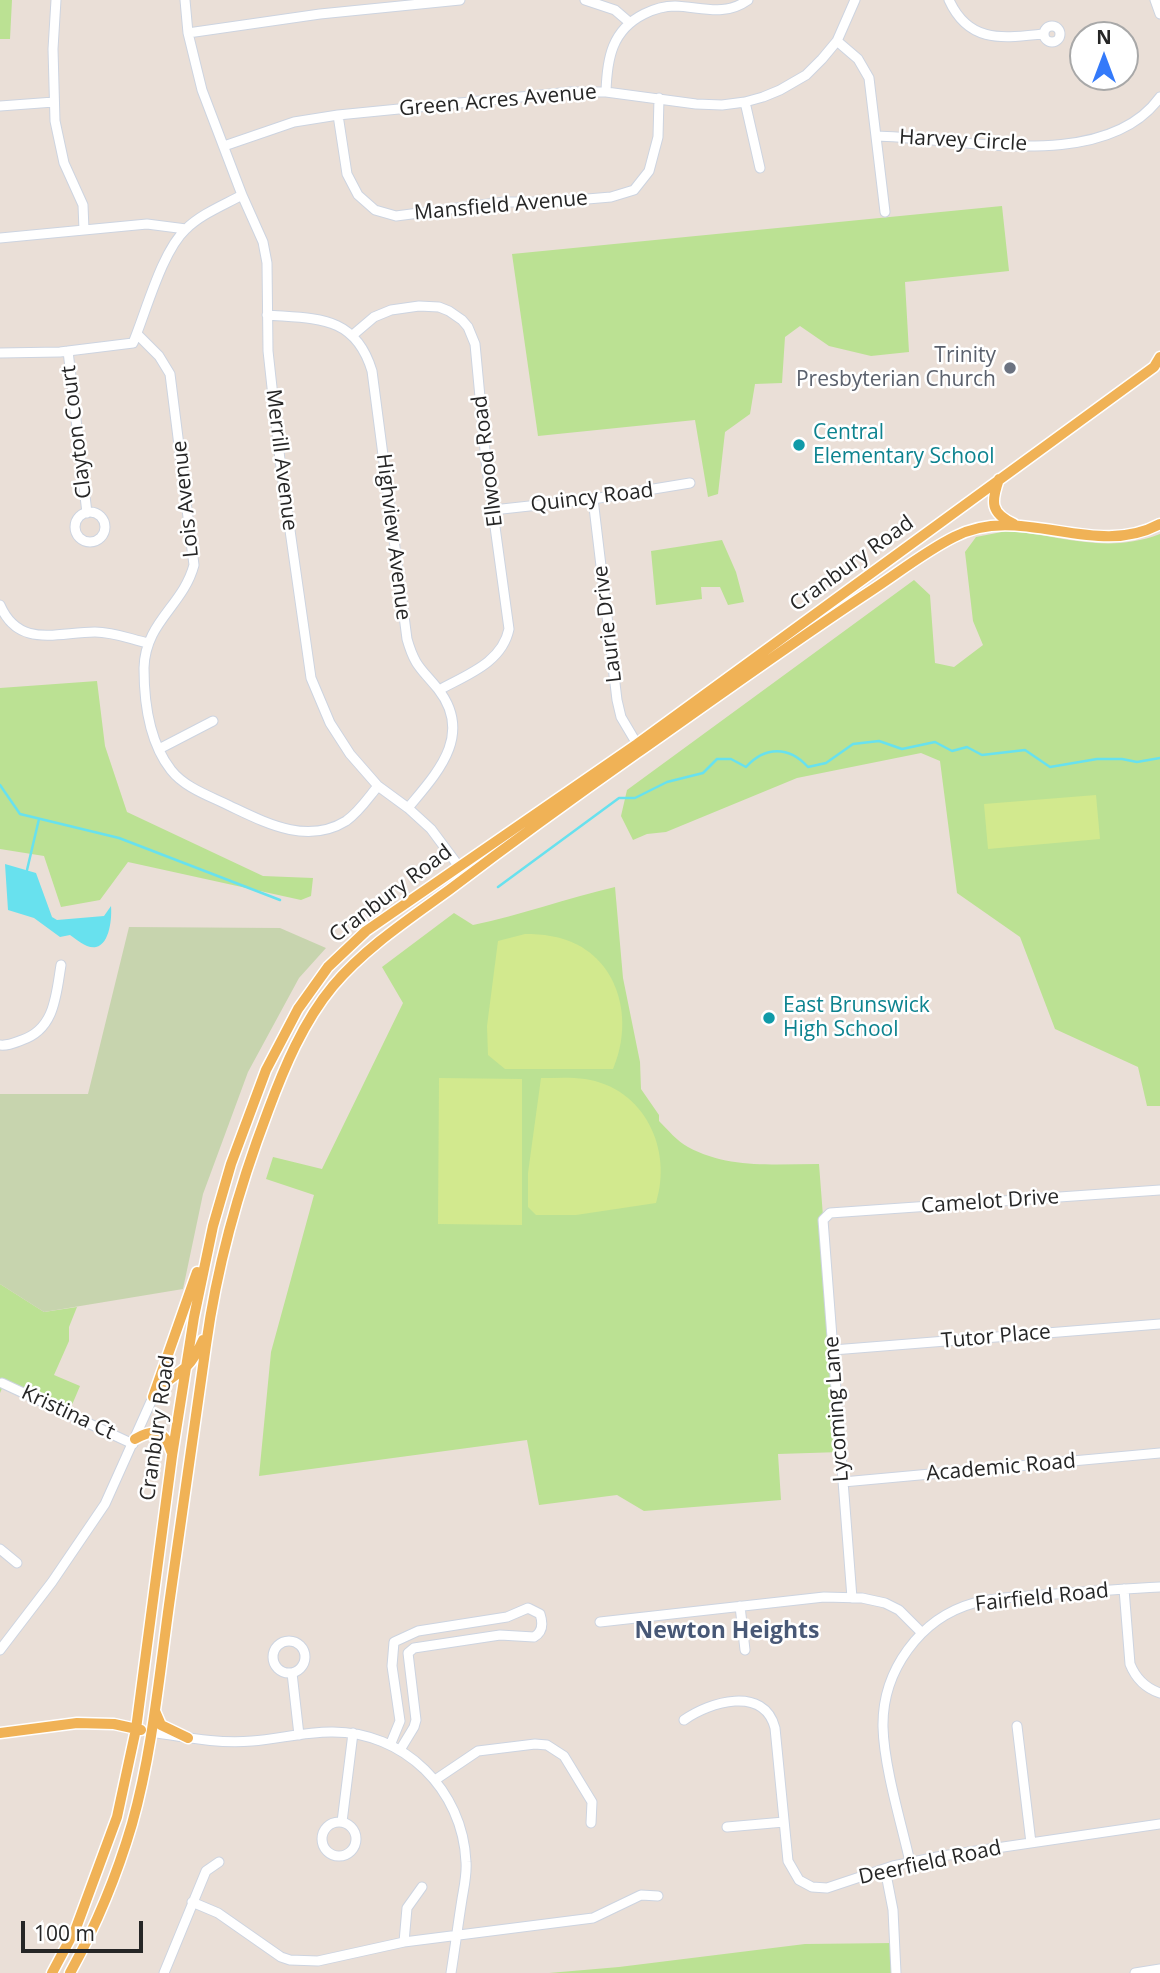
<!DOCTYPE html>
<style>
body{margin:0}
#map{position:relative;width:1160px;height:1973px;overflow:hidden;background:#eadfd7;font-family:"Open Sans",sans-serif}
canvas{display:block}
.north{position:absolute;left:1069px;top:21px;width:70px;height:70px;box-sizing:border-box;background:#fff;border:2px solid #a8a8a8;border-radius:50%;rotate:0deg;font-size:19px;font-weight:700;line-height:28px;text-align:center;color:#262626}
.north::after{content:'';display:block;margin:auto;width:24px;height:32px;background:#347afa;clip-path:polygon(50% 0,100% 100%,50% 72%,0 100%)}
.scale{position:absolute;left:21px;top:1921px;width:122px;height:32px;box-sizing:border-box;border:4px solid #262626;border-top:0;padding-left:9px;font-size:21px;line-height:24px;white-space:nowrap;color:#262626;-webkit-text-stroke:5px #fff;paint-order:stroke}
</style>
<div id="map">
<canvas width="1160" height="1973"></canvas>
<div class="north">N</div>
<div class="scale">100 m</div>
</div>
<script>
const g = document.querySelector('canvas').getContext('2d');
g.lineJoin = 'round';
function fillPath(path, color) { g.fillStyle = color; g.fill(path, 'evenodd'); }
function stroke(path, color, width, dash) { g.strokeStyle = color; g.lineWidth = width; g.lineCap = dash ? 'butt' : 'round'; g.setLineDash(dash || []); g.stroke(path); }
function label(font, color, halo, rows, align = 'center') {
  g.font = font + ' "Open Sans",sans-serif'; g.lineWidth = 5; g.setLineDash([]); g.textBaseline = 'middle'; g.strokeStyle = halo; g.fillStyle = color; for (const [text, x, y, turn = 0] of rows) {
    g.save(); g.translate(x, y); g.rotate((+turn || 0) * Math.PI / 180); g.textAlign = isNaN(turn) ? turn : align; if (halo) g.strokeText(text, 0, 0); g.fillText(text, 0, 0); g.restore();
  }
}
const green = new Path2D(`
 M0 0H12L10 39H0Z
 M1002 206 1009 271 905 282 909 352 871 356 829 346 800 326 785 337 782 383 755 384 750 414 725 432 718 494 708 497 695 420 538 436 512 254Z
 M1007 531C1062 535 1105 555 1160 534V1106H1147L1138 1067 1055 1029 1020 937 957 893 940 761 921 753 797 778 666 832 647 834 633 840 621 816 627 790 914 580 930 595 935 663 954 667 983 645 973 621 965 552 976 537Z
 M722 540 736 572 744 602 728 605 720 587H701L702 599 656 605 651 551Z
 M97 681 105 746 127 812 263 876 313 878 311 896 301 900 128 862 100 900 61 907 44 856 0 849V688Z
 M615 887 623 978 640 1062 641 1089 659 1115V1121C668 1130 677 1141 688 1147 728 1169 775 1164 819 1164L841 1452 778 1454 781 1500 644 1511 617 1495 539 1505 527 1440 259 1476 271 1352 314 1195 266 1179 273 1157 322 1169 403 1003 382 967 454 913 473 925C521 915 567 898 615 887Z
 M0 1284 44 1312 77 1307 69 1327V1341L54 1375 80 1386 69 1412 3 1386 0 1393Z
 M894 1943 896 1973H549L619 1967 805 1944Z`);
const cemetery = new Path2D(`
 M129 927 280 928 326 948 299 978 248 1072 203 1194 183 1289 44 1312 0 1284V1094H88Z`);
const pitch = new Path2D(`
 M1096 795 1100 839 988 849 984 804Z
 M525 934C542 934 561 936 578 945 623 969 632 1026 613 1069H505L488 1055 487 1026 498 941Z
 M439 1078 522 1079V1225L438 1224Z
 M541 1078C555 1078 571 1077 585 1079 645 1088 673 1150 656 1203L576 1215H536L528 1207V1173Z`);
const water = new Path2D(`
 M5 864 36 873 52 917 57 920 104 916 111 906C112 917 110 944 96 947 87 949 77 940 70 935L60 937 34 918 8 910Z`);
const stream = new Path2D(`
 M0 785 20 814 119 838 280 900
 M27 870 39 819
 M498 887 619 798H635L667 782 703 773 717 759H731L746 767C765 746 789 746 808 767L826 763 853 744 879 741 902 749 935 742 952 751 967 747 982 755 1025 750 1050 767 1097 759H1122L1137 762 1160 758`);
const minor = new Path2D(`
 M56 0 53 49 55 121 64 163 83 205 84 230
 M185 0 188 33 202 90 242 195 263 242 267 263 268 351 280 460 311 678 330 723 350 754 378 786 408 808 431 829 463 872
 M585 0 615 10 629 22
 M949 0C969 44 1003 38 1043 34
 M1155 0 1160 14
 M1044 34a8 8 0 1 1 16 0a8 8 0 1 1-16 0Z
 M188 33 320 14 460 0
 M837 41 858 59 869 78 885 212
 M606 92C607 58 612 30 644 14 654 9 664 6 675 6 702 7 724 17 748 0
 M745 102 760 168
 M0 106 54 102
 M338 115 347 174 358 195 375 210 396 216 504 202H552L611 197 634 190 649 171 658 137 659 98
 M877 136C958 138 1105 174 1160 97
 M224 146 294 122 338 115 571 92H606L696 104 722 105 745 102 763 97 780 90 806 75 822 59 837 41 855 0
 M0 238 147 224 186 229
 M267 315C317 319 355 315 372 371L407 639C415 667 421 668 438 689 474 735 437 773 408 808
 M137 334 159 356 170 374 194 565C183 606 145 622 144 668 144 703 149 742 171 770 185 788 210 796 230 806 266 823 307 845 346 821 359 812 368 798 378 786
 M354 334 374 317 391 310 419 306 439 307 449 311 462 320 468 327 475 344 486 461 509 629C502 663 466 675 439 690
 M68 351 87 513
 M0 353 60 352 133 343C146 312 162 251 186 229 201 214 224 205 242 195
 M593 499 617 700 621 717 637 744
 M493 510 593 499 690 483
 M75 527a15 15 0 1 1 30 0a15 15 0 1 1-30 0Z
 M0 605C19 649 57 632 95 632 114 632 130 639 148 643
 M159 749 213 721
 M0 1045C8 1046 14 1043 22 1040 55 1029 56 995 61 965
 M833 1350 1160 1324
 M2 1383 133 1444
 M843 1482 1160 1453
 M0 1549 17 1563
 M1124 1589 1130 1664C1136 1679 1145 1688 1160 1693
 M852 1598 823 1220 830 1213 1160 1190
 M740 1606 745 1650
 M600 1622 824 1597 862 1598 885 1603 899 1610 922 1633
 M273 1657a16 16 0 1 1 32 0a16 16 0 1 1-32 0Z
 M0 1650 52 1582 105 1504 153 1397
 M292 1673 299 1735
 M684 1720C709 1702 764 1685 775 1728L788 1861 799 1880 812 1887 827 1888 893 1866 942 1856 1160 1824
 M1017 1726 1031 1843
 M151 1732C185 1737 217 1744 252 1741 278 1739 304 1732 331 1732 404 1731 463 1790 466 1862 467 1874 464 1887 462 1899 458 1924 455 1948 451 1973
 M391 1743 400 1721 392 1666 394 1642 418 1631 507 1617 528 1608 540 1614C543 1623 543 1632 534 1637L500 1635 414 1648 408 1653 416 1720 414 1727 400 1750
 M435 1780 478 1751 535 1744 547 1745 564 1756 592 1802 591 1823
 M322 1839a17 17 0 1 1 34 0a17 17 0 1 1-34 0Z
 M342 1822 353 1733
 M727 1827 784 1822
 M910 1862C901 1822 884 1767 883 1727 882 1671 920 1618 974 1603 996 1597 1020 1597 1043 1595 1082 1592 1121 1589 1160 1587
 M885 1869 893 1910 896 1973
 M192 1902 218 1913 281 1957 290 1960 318 1961 404 1942 593 1918 641 1895 658 1896
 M404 1942 407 1908 422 1887
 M164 1973 206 1871 219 1862
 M1135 1973 1160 1969`);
const major = new Path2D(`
 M999 479C991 502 990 513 1014 524
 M159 1390C167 1379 178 1375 187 1366 194 1359 199 1349 203 1340
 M153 1397 197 1272
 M135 1439C153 1429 165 1429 171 1451
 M155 1711 161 1725 188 1738
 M0 1733 77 1723 114 1724 141 1730
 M52 1973 76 1928 117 1817 136 1729 172 1456 194 1317 213 1226 231 1164 266 1070 298 1009 328 967 366 931 637 744 1154 367 1160 357
 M70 1973C96 1926 117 1875 132 1824 152 1753 159 1678 169 1605 181 1518 194 1432 206 1345 217 1265 239 1187 268 1111 284 1068 303 1022 333 986 365 948 409 919 449 890 511 843 573 798 637 753 714 699 790 644 869 592 897 574 924 552 954 537 1021 502 1094 560 1160 524`);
const markers = [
 [1010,368,7,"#6b7280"],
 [799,445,7,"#0f9aa8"],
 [769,1018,7,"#0f9aa8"]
];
const streetNames = [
 ["Green Acres Avenue",498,101,-5],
 ["Harvey Circle",963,141,3],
 ["Mansfield Avenue",501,206,-5],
 ["Clayton Court",77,432,-97],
 ["Merrill Avenue",281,460,83],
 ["Ellwood Road",488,461,-97],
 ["Quincy Road",592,498,-7],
 ["Lois Avenue",186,499,-96],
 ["Highview Avenue",393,537,83],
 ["Cranbury Road",852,564,-36],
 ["Laurie Drive",608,624,-97],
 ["Cranbury Road",391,894,-37],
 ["Camelot Drive",990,1202,-4],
 ["Tutor Place",996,1337,-5],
 ["Lycoming Lane",837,1409,-94],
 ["Kristina Ct",68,1413,25],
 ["Cranbury Road",158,1428,-82],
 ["Academic Road",1001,1468,-5],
 ["Fairfield Road",1042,1598,-6],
 ["Deerfield Road",930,1863,-12]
];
const worshipNames = [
 ["Trinity",996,356],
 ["Presbyterian Church",996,380]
];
const cultureNames = [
 ["Central",813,433],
 ["Elementary School",813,457],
 ["East Brunswick",783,1006],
 ["High School",783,1030]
];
const neighbourhoodNames = [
 ["Newton Heights",727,1631]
];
fillPath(green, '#bbe193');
fillPath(cemetery, '#c7d4ae');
fillPath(pitch, '#d2e98e');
fillPath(water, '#68e1ee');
stroke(stream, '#68e1ee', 2.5);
stroke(minor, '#cdd4e0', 11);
stroke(major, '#fff', 13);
stroke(minor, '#fff', 9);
stroke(major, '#f0b256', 10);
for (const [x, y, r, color] of markers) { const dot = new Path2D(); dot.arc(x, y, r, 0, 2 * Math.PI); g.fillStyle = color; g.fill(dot); stroke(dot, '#fff', 2.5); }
label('21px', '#262626', '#fff', streetNames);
label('21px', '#5b616d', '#fff', worshipNames, 'right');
label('21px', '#0d838f', '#fff', cultureNames, 'left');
label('bold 23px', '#485876', '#fff', neighbourhoodNames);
</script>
